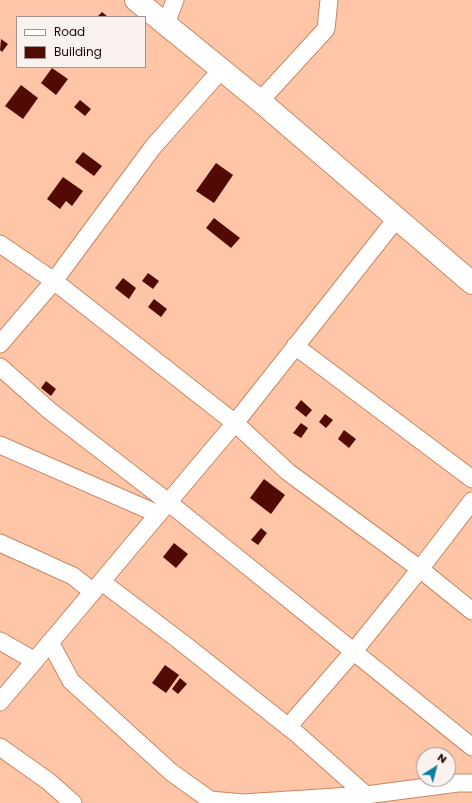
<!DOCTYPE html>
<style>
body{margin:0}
#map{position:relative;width:472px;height:803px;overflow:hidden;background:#fec5a6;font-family:Poppins,sans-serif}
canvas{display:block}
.legend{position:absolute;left:16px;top:16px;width:130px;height:52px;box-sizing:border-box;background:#faf2ee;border:1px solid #a1938f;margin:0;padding:5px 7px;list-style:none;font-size:12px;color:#1c0500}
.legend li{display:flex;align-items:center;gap:8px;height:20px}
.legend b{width:20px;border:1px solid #a1938f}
.north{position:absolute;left:416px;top:747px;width:40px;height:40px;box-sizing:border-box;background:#faf2ee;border:1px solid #a1938f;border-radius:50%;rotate:36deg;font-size:11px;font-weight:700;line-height:16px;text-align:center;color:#1c0500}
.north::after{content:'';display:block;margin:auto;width:14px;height:18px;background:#0d7ea6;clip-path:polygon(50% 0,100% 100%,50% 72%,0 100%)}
</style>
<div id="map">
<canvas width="472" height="803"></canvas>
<ul class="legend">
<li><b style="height:5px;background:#fff"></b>Road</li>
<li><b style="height:11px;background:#520a04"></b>Building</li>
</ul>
<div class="north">N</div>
</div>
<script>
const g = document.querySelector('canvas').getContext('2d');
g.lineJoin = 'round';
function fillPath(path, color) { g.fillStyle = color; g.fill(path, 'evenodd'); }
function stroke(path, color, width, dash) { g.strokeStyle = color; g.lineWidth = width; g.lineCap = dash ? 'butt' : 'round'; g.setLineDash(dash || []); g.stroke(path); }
const building = new Path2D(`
 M102 12 108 17H97Z
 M1 39 8 44 2 52 0 50Z
 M52 68 68 79 56 95 41 83Z
 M21 85 38 98 23 119 5 106Z
 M80 100 91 109 85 116 74 107Z
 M83 152 102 166 94 176 75 162Z
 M216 163 233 175 214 203 196 191Z
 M63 177 83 191 72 206 66 201 60 209 47 199Z
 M214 218 240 238 231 248 206 228Z
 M148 273 159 281 153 289 142 281Z
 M123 278 136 288 129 299 115 288Z
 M154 299 167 309 161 317 148 307Z
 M46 381 56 389 51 396 41 388Z
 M301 400 312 410 306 417 295 408Z
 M325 414 333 420 326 428 319 422Z
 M301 423 308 428 301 438 293 433Z
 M344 430 356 439 349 448 338 439Z
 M264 479 285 495 271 514 250 498Z
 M261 528 267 533 258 545 251 540Z
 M174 543 188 554 176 568 163 557Z
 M165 665 179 675 166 693 152 683Z
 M180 678 187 684 178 694 172 689Z`);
const minor = new Path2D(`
 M166 24 175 0
 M260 101 326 29 329 0
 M0 244 54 281 235 423 288 472 420 569 472 611
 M0 344 54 281 153 147 222 69
 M295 346 472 479
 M0 367 50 411 168 502 472 747
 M0 445 158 514
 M0 543 73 576 93 592
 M102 582 180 641 296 733 366 795
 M0 641 35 661
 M50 642 71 681 171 772 210 800 243 803 366 795 458 783H472
 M0 702 235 423 397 218
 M288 727 354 651 420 569 472 501
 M0 747 48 781 73 803`);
const major = new Path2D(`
 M136 0 260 101 472 283`);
fillPath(building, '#520a04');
stroke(minor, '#ca8862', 19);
stroke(major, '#ca8862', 24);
stroke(minor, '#fff', 17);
stroke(major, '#fff', 22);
</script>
